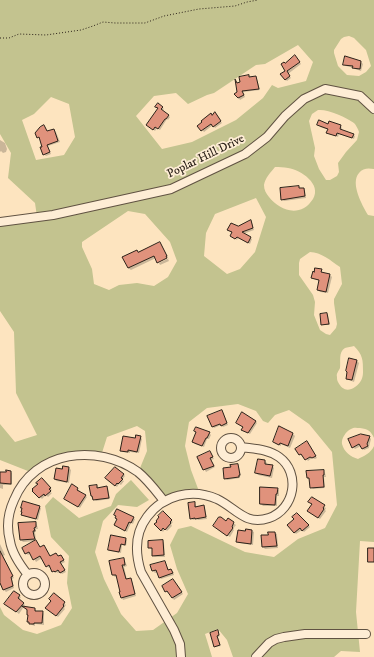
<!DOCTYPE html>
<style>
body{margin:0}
canvas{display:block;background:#fde4bf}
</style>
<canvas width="374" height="657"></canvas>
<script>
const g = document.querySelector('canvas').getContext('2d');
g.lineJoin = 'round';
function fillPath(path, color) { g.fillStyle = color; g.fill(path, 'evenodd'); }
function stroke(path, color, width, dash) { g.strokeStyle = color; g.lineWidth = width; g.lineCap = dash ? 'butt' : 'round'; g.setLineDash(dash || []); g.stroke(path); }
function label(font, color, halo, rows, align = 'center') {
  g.font = font + ' "IM FELL DW Pica",serif'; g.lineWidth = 3.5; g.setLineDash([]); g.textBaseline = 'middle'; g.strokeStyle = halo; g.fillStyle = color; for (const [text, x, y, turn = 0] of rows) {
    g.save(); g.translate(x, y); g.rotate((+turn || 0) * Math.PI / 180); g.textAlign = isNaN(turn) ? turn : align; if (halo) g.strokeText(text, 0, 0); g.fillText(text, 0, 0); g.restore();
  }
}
const green = new Path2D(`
 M0 0H374V169C368 168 363 168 359 173 350 183 362 205 368 215L374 216V438C371 431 368 429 360 428 357 428 354 427 351 429 346 431 341 439 342 444 344 452 351 457 358 459 364 456 371 453 374 446V542L360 541 356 612 360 652 341 651 334 657H233L227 640 218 629 205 634 212 657H0V607L4 615 23 630 37 634 61 625 72 608 67 583 69 556 51 537 45 506 53 497 79 518 111 506 116 494 131 480 149 500 137 507 118 505 103 521 95 552 104 579 121 614 136 631 153 630 177 613 188 594 177 569 170 545 178 529 191 526 245 552 274 557 298 539 325 528 337 505 332 452 309 424 289 410 275 415 268 423 263 421 256 411 238 404 207 408 189 422 185 446 191 470 200 494 164 501 138 473 147 451 145 431 137 426 107 437 101 456 76 455 33 473 0 460V424L15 442 37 435 16 393 14 332 0 311V222L37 217 35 203 8 178 11 153 0 134ZM349 36 354 38 366 50 371 66 366 72 359 76 347 75 338 66 334 53V50L341 39 344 37ZM298 45 313 62 306 81 278 88 272 85 263 98 236 120 192 142 162 149 136 116 154 96 176 93 188 104 207 95 214 93 256 65 265 64ZM51 97 69 104 75 137 64 155 36 160 22 120 34 114ZM318 110C328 109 346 117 354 123 356 125 358 129 359 132L357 140 346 152 338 163 339 172 337 176 330 180H326L319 169 314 156 315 148 309 121 312 114ZM275 167C279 167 284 167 288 168 301 170 322 184 313 199 310 203 308 206 304 208 291 215 277 207 269 197 266 193 264 190 264 185 265 178 271 172 275 167ZM256 198 266 217 255 252 240 269 227 274 204 256 206 233 215 214ZM128 211 145 214 170 242 177 261 168 277 154 286 137 283 119 285 109 290 94 284 92 269 82 247V242ZM310 252C321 252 331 261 340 267L342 284 334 299V303L337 324 336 328 330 335 326 334 320 330 314 315 315 302 313 295 299 275V263L300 259ZM354 346C363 355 363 360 363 372 363 378 361 383 355 387 348 392 342 390 338 382 337 380 337 379 337 377 336 373 339 371 340 368 341 362 338 352 345 348 347 347 352 347 354 346Z`);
const shadow = new Path2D(`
 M297 58 301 64 288 74 291 78 287 81 285 79V64Z
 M361 62 363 64 361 71 355 69 354 68 346 66 344 64Z
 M256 77 257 79 260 90 243 92 245 97 240 100 236 94 238 92 237 82 238 84 250 78Z
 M157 107H162L164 109 162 111 170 117 168 120 167 119 160 130 157 128 155 131 149 126 159 109Z
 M212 116H217L222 123 215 128 213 125 204 132 199 126Z
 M319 125 340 126 342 128 341 131 353 135 355 136 354 139 339 134 338 137 329 134 328 132 329 130 320 127Z
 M44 126 46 128 47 132 54 130 56 132 60 142 48 146 51 154 46 156 44 154 43 147 40 139 38 137Z
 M0 140 5 143 7 149 6 152 3 153 1 151 0 152Z
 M298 187 301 189H304L305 191 306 198 284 201 282 199Z
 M250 222 252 223 254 230 243 234 252 239 250 244 238 238 237 240 231 236 232 233 228 230 238 227Z
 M160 243 162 246 168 257 158 262 156 258 131 270 128 268 139 253Z
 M169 258 168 259 169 261 160 265 159 263Z
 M321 270 323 273 330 275 332 277 328 293 320 292 318 290 320 281 314 279 312 278Z
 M327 314 328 315 330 325H323L322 324Z
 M350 359 357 361 359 363 354 382 349 380 347 378Z
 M221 411 223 413 228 425 223 427 221 425 214 428 212 426Z
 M255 421 257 423 250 434 244 431V428L239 424Z
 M279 428 293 434 295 436 290 448 281 444V446L276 444 274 442Z
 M209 433 211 435 209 439H207L204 447 195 444 193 442Z
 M140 437 142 439 139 453 130 452V453L123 452 121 450Z
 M369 437 371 439 369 447V448L364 450 361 446 355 449 353 447Z
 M308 444 317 458 315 459 312 458 308 461 303 455 302 456 300 454Z
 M210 452 214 459 211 460 215 467 206 472 198 458Z
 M265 461 267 463 266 465 272 466 274 468 272 478 258 475 256 473Z
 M238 465 239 467 241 476H240V478L227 480 225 478 232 467Z
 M69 468 71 470 69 483 56 481 55 479 63 470Z
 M324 471 325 473 326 477H324L325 488 313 489 311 487 309 480 308 478Z
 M11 472 12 473V485H3V489L0 488V473Z
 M124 475 125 476 122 480 124 481 121 485 119 484 117 487 108 480Z
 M42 479 52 490 50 492 52 493 48 497 46 495 42 499 34 491 39 484Z
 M73 486 80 491 79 492 87 497 80 508 67 500Z
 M97 486 99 488 107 487 108 489 110 499 96 501 94 499Z
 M277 489 279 490V496H277V506H263L261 504Z
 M312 498 326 508 325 510 326 511 320 519 310 513 313 505 310 502Z
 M194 503 196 505V507L204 506 205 508 207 519 198 520 197 519 193 520 191 518Z
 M39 507 41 508 38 520 24 516 22 514Z
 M163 513 173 522 171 524 172 526 167 531 165 529 163 532 156 524Z
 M297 514 310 527 304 532 302 530 296 534 288 525 295 519Z
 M133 518 135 519 133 524 131 523 127 532 115 525Z
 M229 520 236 525 233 529 234 530 230 537 216 528 227 523Z
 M36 523 37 525 38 529H36V532H35L36 541 23 542 21 540 19 524Z
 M252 531 254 532 253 545 239 543 237 542 246 532Z
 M275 533 277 534 278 548 265 549 263 547 262 536H270Z
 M126 539 127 540 126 546 122 545 121 553 110 551 109 549Z
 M162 541 164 543 165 557H155L153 556V549H151L149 547Z
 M0 544 5 555 3 556 14 578 12 579 14 588 6 592 4 590 2 585H0Z
 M40 548 51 557H59L61 556 65 562 61 564 66 572 62 574 60 572 58 573 56 572 55 573 50 567 49 568 47 566 42 558 36 562 31 553 28 555 26 553Z
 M124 559 125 561 127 566 124 567 127 580 130 579 132 581 136 596 123 600 122 598 117 576 115 577 113 575Z
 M164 562 166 564 169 570H171L173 572 174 575 161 579 159 577 158 572 155 573 153 571 151 566Z
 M175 582 183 594 174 600 169 592 168 593 166 591Z
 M54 594 66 605 64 608 65 609 58 617 48 609Z
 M19 596 21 597 19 600 25 605 19 614 7 605Z
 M34 609 36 610V612H43L44 614V625L35 624V626L32 625 28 622Z
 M217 631 220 636 218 637 221 646 216 647 215 646Z`);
const building = new Path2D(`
 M295 55 300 62 287 71 290 76 285 80 280 74 285 71 281 64 284 62 285 63Z
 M345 56 361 61 360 69 352 68 353 66 343 65Z
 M249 75V77L256 76 259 89 242 91 244 95 238 98 234 94 237 92 235 79 237 83 240 82 239 77Z
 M158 103 163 107 161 109 169 115 166 119H165L158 129 155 127 153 130 146 125 158 108 155 107Z
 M215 112 221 121 213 127 211 124 201 131 197 126 202 122 201 121 211 113 212 115Z
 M319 120 328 124 329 121 341 125 340 129 354 134 352 138 337 133 336 136 326 133 328 129 317 125Z
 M44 125 47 131 54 129 58 141 47 145 50 152 43 155 40 147H42L39 137 37 138 35 133 40 127Z
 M299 186V188H304L305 196 281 200 280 188Z
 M251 220 253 228 242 232 251 237 248 243 237 237 235 239 230 236 232 232 227 230 231 223 238 226Z
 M160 242 167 256H166L167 258 157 263 154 256 128 268 122 257 137 250 138 252Z
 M315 268 322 269 321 272 330 274 326 292 317 290 319 280 311 278 313 271 314 272Z
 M327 313 329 324 321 325 320 314Z
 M349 358 357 360 352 380 346 379 347 372 346 371Z
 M222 410 227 423 221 426 220 424 212 427 207 416Z
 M242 412 256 421 248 433 241 430 243 427 236 423Z
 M279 426 293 433 288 446 280 443 279 445 273 442Z
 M196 427 210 432 207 438H206L202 446 192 442 196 432 194 431Z
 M361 434 370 436 367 444 368 446 362 449 359 444 352 448 348 439Z
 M136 435 141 436 137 452 128 450V452L120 451 123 436 135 438Z
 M307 441 316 456 312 458 310 457 305 460 301 454 299 455 295 449Z
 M210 451 213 457 210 458 214 466 203 470 197 457Z
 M258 459 265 460V464L273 465 270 476 255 473Z
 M238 464 240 475H239V477L224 479 223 468 231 467 230 465Z
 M63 466 69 467 67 482 54 479 56 468 62 469Z
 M115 467 124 474 121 478 123 479 118 484 117 483 115 486 105 478Z
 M6 470 11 471V484L0 483V472H6Z
 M324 470V475H323L324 487 310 488 309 478H307L306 471Z
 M42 478 51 488 49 489 51 491 45 496 44 494 39 498 32 491 33 490 32 489 38 484 36 483Z
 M72 484 78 488 77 490 86 495 78 507 64 499Z
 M97 485V488L107 486 109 498 93 500 92 496H91L89 486Z
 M260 487 278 488 277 494H276L275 505 260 504Z
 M312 497 325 505 323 508 324 509 318 518 307 511 312 504 308 502Z
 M23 501 40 506 36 519 21 515 22 512H21L22 508H21Z
 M195 502V507L204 505 206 517 195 519V518L190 519 188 503Z
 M117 509 134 517 131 523 129 522 125 531 114 525 117 519 115 518 116 516 114 515Z
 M163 511 172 520 170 522 171 523 165 530 163 528 161 531 154 524 157 522 156 521 159 517 158 516Z
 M297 513 309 525 302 531 300 528 294 533 287 525 294 519 292 517Z
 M219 517H221L226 521 228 518 234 522 232 527 233 528 227 536 213 526Z
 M36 522V527L34 528 35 531H33L34 536 35 539 20 540 18 523Z
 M246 529 252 530 251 544 236 542 238 530 245 531Z
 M268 532H275L277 546 262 547 261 535H268Z
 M111 535 126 538 125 545 121 544 119 552 108 550Z
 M36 540 40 547 44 545 50 556 56 553 58 556 61 555 64 560 60 562 65 570 60 573 58 570 55 572 54 571 52 572 49 565 46 567 40 556 33 560 29 552 25 554 22 548Z
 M163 540 164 555 152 556V548H148V541Z
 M368 548H374V562H368Z
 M0 551 13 576 11 577 13 586 3 590 0 583Z
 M124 558 125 565H122L126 579 131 578 135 594 121 598 119 592H120L116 575H112L109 561Z
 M165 561 168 570 171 569 173 573 159 578 156 570 152 571 150 565Z
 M173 579 182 592 172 598 167 591 165 592 162 586Z
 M14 591 20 595 18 598 24 603 16 612 4 604Z
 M54 593 65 602 63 605 64 606 56 616 45 608 51 601 49 599Z
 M22 606 35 608V611H43L42 623H34V624H29V622H27L28 615H27V610Z
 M218 630 219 635 217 636 220 645 214 647 210 633Z`);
const path = new Path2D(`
 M0 38H9L19 34 46 35 81 30 93 26 103 22 115 23H145L164 16 199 9 235 6 247 2 258 0`);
const minor = new Path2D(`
 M0 222 53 215 171 189 245 154 267 137 285 116 304 99 325 89 360 96 374 109
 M221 448a10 10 0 1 1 20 0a10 10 0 1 1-20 0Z
 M23 584a11 11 0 1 1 22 0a11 11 0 1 1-22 0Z
 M28 575C20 565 12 554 10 541 6 526 8 513 14 500 34 450 98 443 138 472 148 480 156 491 164 501
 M181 657 180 644 174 630 141 572C135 553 135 533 147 517 163 495 192 488 217 499 236 508 245 526 269 518 295 509 301 473 279 457 268 449 254 449 241 447
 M256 657 269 643 276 639 284 637 305 634H366`);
const streetNames = [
 ["Poplar Hill Drive",206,157,-26]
];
fillPath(green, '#c3c38f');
fillPath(shadow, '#0003');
fillPath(building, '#e0927c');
stroke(building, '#2c2219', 1);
stroke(minor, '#605242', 10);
stroke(path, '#2c2219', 1, [1, 2]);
stroke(minor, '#feedd5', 8);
label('12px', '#2c2219', '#feedd5', streetNames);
</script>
